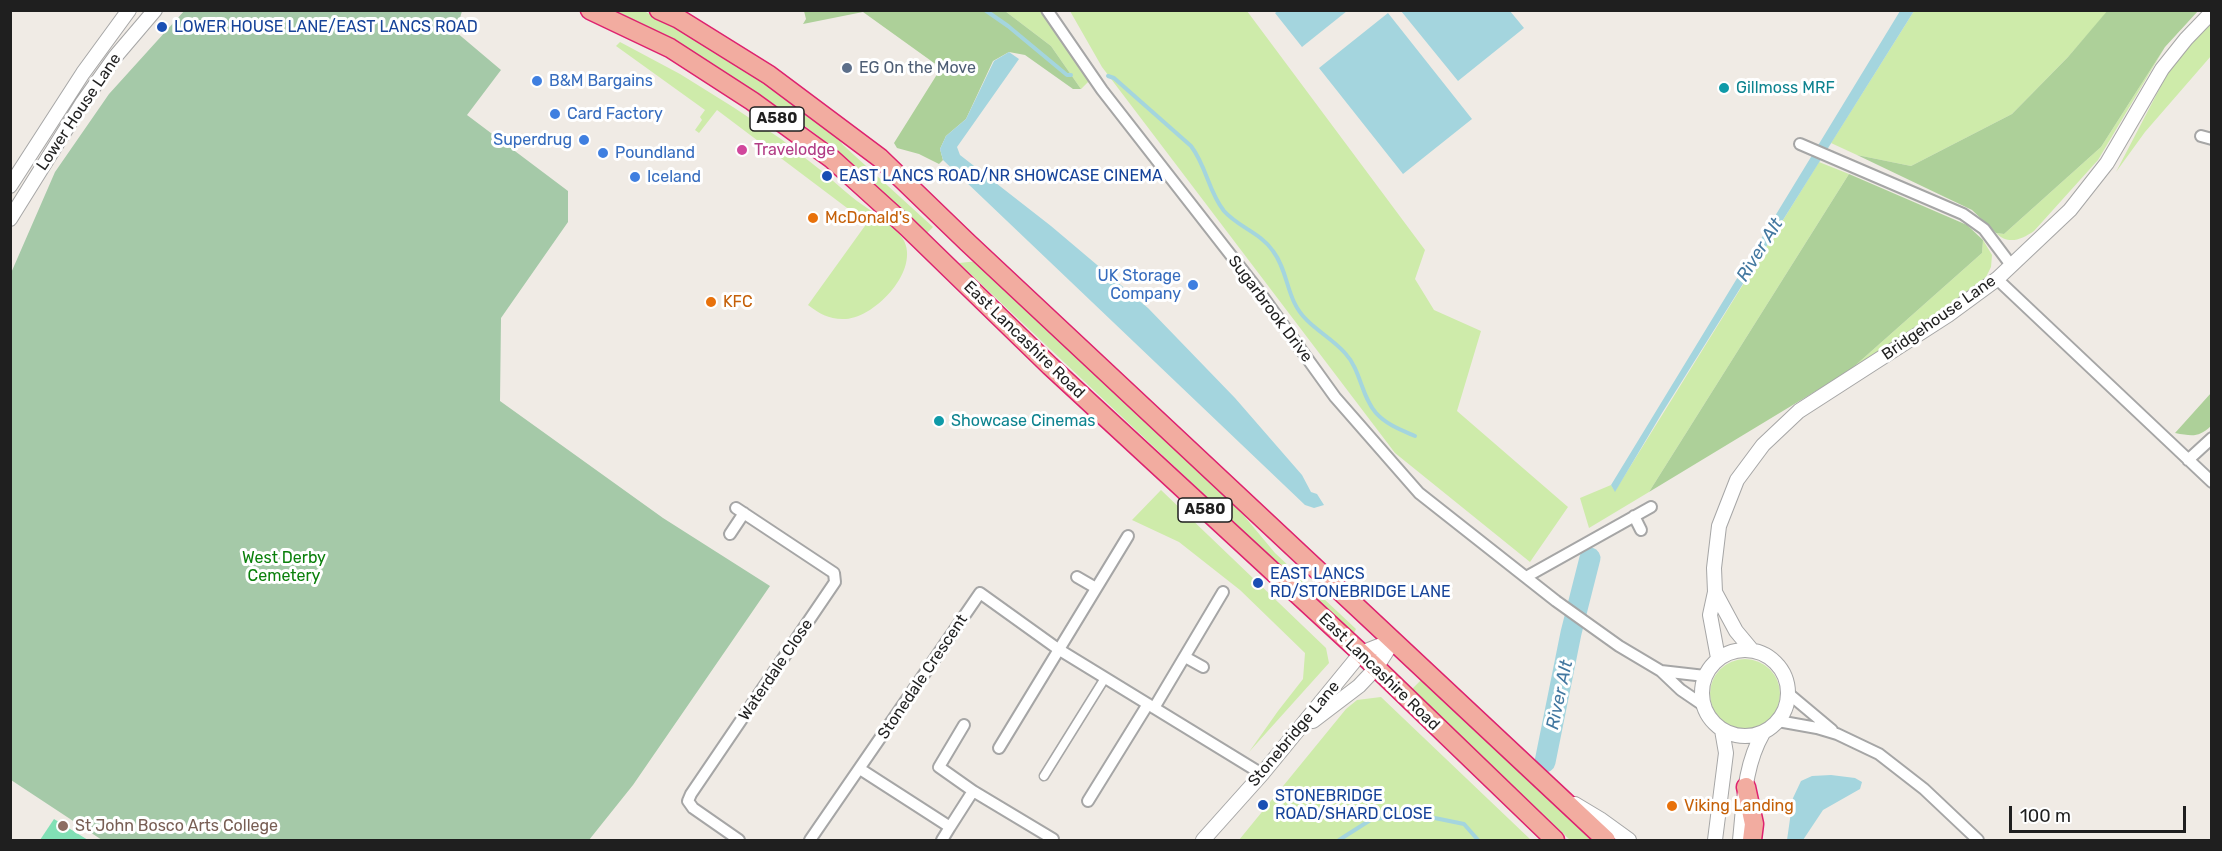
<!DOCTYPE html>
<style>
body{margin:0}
#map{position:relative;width:2222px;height:851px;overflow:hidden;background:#f0ebe5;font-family:Rubik,sans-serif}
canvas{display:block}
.frame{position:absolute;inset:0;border:12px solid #1f1f1f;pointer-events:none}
.scale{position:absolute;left:2009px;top:806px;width:177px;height:27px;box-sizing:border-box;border:3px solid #1f1f1f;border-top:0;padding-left:8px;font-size:18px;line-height:21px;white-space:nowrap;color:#1f1f1f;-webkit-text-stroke:4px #fff;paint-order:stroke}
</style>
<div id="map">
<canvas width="2222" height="851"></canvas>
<div class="frame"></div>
<div class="scale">100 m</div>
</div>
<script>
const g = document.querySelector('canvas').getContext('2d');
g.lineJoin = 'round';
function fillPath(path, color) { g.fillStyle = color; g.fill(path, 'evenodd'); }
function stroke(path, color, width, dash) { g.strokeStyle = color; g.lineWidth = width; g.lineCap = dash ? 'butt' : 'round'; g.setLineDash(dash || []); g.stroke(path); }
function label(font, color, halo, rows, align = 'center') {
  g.font = font + ' Rubik,sans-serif'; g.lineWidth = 6; g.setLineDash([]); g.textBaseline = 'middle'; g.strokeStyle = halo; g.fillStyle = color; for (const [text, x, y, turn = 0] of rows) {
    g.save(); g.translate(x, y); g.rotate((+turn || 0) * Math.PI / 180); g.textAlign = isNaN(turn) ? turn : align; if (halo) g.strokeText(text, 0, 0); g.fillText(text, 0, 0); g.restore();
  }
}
const grass = new Path2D(`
 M608 11H644L733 59 825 122 843 145 933 227 927 233 835 149 792 116 678 44Z
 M1005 11H1042L1090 80 1081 89 1051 46Z
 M1070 11H1247L1425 250 1415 279 1434 310 1481 331 1457 411 1568 507 1530 562 1395 453 1102 67Z
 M1914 11H2108L2068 57 2012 114 1911 166 1857 155 1831 143Z
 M2211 23V56L2145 132 2116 172 2175 59Z
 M620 42 680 74 733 107 781 139 823 172 822 175 829 182 832 180C840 187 848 194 857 201 872 212 892 222 903 239 921 269 876 317 846 319 830 320 820 314 808 305L867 223 717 110 699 133 695 130 702 120 700 117 705 110 616 46Z
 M2165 47 2098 160 2034 231C2021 240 2008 245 1996 233L2004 234 2101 147Z
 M1819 162 1849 174 1649 492 1589 528 1580 498 1611 485 1615 491Z
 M1983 240 1992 255 1991 267 1986 277 1948 306 1849 371 1982 253Z
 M978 261 1230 499 1275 553 1356 629 1353 635 959 263Z
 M1161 490 1326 648 1329 663 1249 752 1278 711 1303 679 1305 653 1240 590 1179 542 1132 520Z
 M1710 694a35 35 0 1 1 70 0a35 35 0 1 1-70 0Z
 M1421 680 1594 840H1570L1411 690Z
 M1381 697 1531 840H1239L1346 709 1357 700Z`);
const forest = new Path2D(`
 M2108 10 2198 11 2165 47 2101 147 2004 234 1996 233 1972 210 1857 155 1911 166 2012 114 2068 57Z
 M804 11H1005L1051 46 1081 89H1073L1025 55 1009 52 993 61 966 119 946 136 940 149 943 160 939 164 919 154 897 148 894 143 941 68 863 12 803 24 806 19Z
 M1849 174 1967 225 1983 240 1982 253 1849 371 1649 492Z
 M2211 393V426C2198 438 2192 436 2175 433Z`);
const cemetery = new Path2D(`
 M185 10 462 11 456 32 501 70 467 115 568 191V222L501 318 500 401 663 518 770 586 633 785 589 840H102L11 780V273L55 172 109 94Z`);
const pitch = new Path2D(`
 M54 819 88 840H40Z`);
const water = new Path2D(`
 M1278 11V10L1347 11 1302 47 1275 13Z
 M1401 11H1510L1524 28 1458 81Z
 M1900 11H1914L1662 413 1615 492 1611 485Z
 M1388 13 1472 119 1403 174 1319 68Z
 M1009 52 1019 59 957 147 960 155 1051 226 1148 308 1235 398 1302 475 1311 492 1317 494 1324 505 1314 508 1305 505 943 160 940 149 946 136 966 119 994 61Z
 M1831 775 1855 778 1862 782 1860 789 1823 810 1803 840H1787L1793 798 1801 781 1812 776Z`);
const stream = new Path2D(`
 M985 10 1008 26 1067 75H1071
 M1108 76 1114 78 1191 146C1207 167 1208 191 1224 211 1238 227 1261 233 1273 251 1285 267 1286 285 1294 302 1305 326 1328 334 1345 353 1361 370 1361 396 1376 413 1387 425 1401 430 1415 436
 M1339 840 1372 819 1420 815 1464 824 1478 840`);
const river = new Path2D(`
 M1545 762 1571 633 1590 558`);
const pedestrian = new Path2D(`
 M1044 776 1105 678`);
const minor = new Path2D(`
 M1047 10 1102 90 1258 290 1335 397 1419 493 1556 601 1619 646 1661 671 1681 690 1703 705
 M2201 136 2212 139
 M1800 144 1963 214 1984 229 2011 265
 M1997 279 2212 482
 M2188 460 2212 438
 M736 508 834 573 835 582 691 794 688 801 693 808 739 840
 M1634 516 1641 530
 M730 534 744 513
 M1077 577 1096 588
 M1526 577 1651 507
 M1185 657 1203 667
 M1661 671 1705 676
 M1789 694 1832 730
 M1154 708 1223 592
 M1778 721 1817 728 1837 734 1879 754 1924 789 1978 840
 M999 748 1128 536
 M860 769 950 827 942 840
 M973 791 1053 839
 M1088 801 1148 704
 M950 827 973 791 939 767 964 725
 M810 840 980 593 1058 649 1262 774`);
const tertiary = new Path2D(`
 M10 186 83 73 129 10
 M10 219 83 102 115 57 155 10
 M1715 592 1736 631 1751 649
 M1702 693a43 43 0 1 1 86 0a43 43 0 1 1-86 0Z
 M1718 658 1710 615 1715 592 1714 568 1719 526 1737 480 1763 445 1799 411 1948 315 1997 279 2070 210 2107 163 2162 69 2186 39 2212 12
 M1313 721 1359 686 1376 668 1394 640
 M1575 804 1600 819 1629 840
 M1203 840 1262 774 1361 653 1394 640
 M1715 840 1726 753 1722 730
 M1740 840C1744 803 1744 766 1763 733`);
const trunk = new Path2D(`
 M590 10 670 48 752 101 832 159 906 226 1050 366 1361 653 1555 840
 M659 10 679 19 769 75 880 158 967 242 1606 840
 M1746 787 1754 824 1752 840`);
const markers = [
 [162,27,6,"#1a4fb4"],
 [847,68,6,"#5c6f8a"],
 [537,81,6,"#3f7fe0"],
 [1724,88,6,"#0f9aa8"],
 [555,114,6,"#3f7fe0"],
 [584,140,6,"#3f7fe0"],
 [742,150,6,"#d1479c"],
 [603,153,6,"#3f7fe0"],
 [827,176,6,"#1a4fb4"],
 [635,177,6,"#3f7fe0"],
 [813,218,6,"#e8710a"],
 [1193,285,6,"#3f7fe0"],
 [711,302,6,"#e8710a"],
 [939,421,6,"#0f9aa8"],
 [1258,583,6,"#1a4fb4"],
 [1263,805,6,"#1a4fb4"],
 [1672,806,6,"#e8710a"],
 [63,826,6,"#8d6e63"]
];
const shields = [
 [777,119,54],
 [1205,510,54]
];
const shieldNames = [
 ["A580",777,119],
 ["A580",1205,510]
];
const transitNames = [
 ["LOWER HOUSE LANE/EAST LANCS ROAD",174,27],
 ["EAST LANCS ROAD/NR SHOWCASE CINEMA",839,176],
 ["EAST LANCS",1270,574],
 ["RD/STONEBRIDGE LANE",1270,592],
 ["STONEBRIDGE",1275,796],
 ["ROAD/SHARD CLOSE",1275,814]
];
const serviceNames = [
 ["EG On the Move",859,68]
];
const shopNames = [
 ["B&M Bargains",549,81],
 ["Card Factory",567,114],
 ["Superdrug",572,140,"right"],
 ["Poundland",615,153],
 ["Iceland",647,177],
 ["UK Storage",1181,276,"right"],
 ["Company",1181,294,"right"]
];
const cultureNames = [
 ["Gillmoss MRF",1736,88],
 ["Showcase Cinemas",951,421]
];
const streetNames = [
 ["Lower House Lane",79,112,-56],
 ["Sugarbrook Drive",1270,309,53],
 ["Bridgehouse Lane",1939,318,-35],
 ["East Lancashire Road",1024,340,44],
 ["Waterdale Close",776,670,-56],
 ["East Lancashire Road",1379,672,44],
 ["Stonedale Crescent",923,677,-56],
 ["Stonebridge Lane",1294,734,-50]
];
const hotelNames = [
 ["Travelodge",754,150]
];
const foodNames = [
 ["McDonald's",825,218],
 ["KFC",723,302],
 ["Viking Landing",1684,806]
];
const parkNames = [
 ["West Derby",284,558],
 ["Cemetery",284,576]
];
const educationNames = [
 ["St John Bosco Arts College",75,826]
];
const waterNames = [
 ["River Alt",1760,250,-58],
 ["River Alt",1560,695,-78]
];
fillPath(grass, '#ceebaa');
fillPath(forest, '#add099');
fillPath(cemetery, '#a5c9a8');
fillPath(pitch, '#81e0b5');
fillPath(water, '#a4d5de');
stroke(stream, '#a4d5de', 4);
stroke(river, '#a4d5de', 21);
stroke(pedestrian, '#a6a6a6', 11);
stroke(minor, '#a6a6a6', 14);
stroke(tertiary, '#a6a6a6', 16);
stroke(trunk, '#de226f', 21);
stroke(pedestrian, '#fff', 8);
stroke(minor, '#fff', 10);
stroke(tertiary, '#fff', 14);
stroke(trunk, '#f2aca0', 18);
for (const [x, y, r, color] of markers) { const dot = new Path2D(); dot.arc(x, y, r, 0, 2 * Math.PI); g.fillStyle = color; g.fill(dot); stroke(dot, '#fff', 2); }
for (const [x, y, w] of shields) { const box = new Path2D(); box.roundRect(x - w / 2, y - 12, w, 24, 4.5); g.fillStyle = '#fff'; g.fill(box); stroke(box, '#1f1f1f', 1.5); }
label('bold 15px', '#1f1f1f', null, shieldNames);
label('16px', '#164399', '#fff', transitNames, 'left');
label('16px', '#4e5e75', '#fff', serviceNames, 'left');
label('16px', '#366cbe', '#fff', shopNames, 'left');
label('16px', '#0d838f', '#fff', cultureNames, 'left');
label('16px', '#1f1f1f', '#fff', streetNames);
label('16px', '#b23c85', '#fff', hotelNames, 'left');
label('16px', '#c56008', '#fff', foodNames, 'left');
label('16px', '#0a800b', '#fff', parkNames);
label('16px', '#785e54', '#fff', educationNames, 'left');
label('italic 18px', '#4378a0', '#fff', waterNames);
</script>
